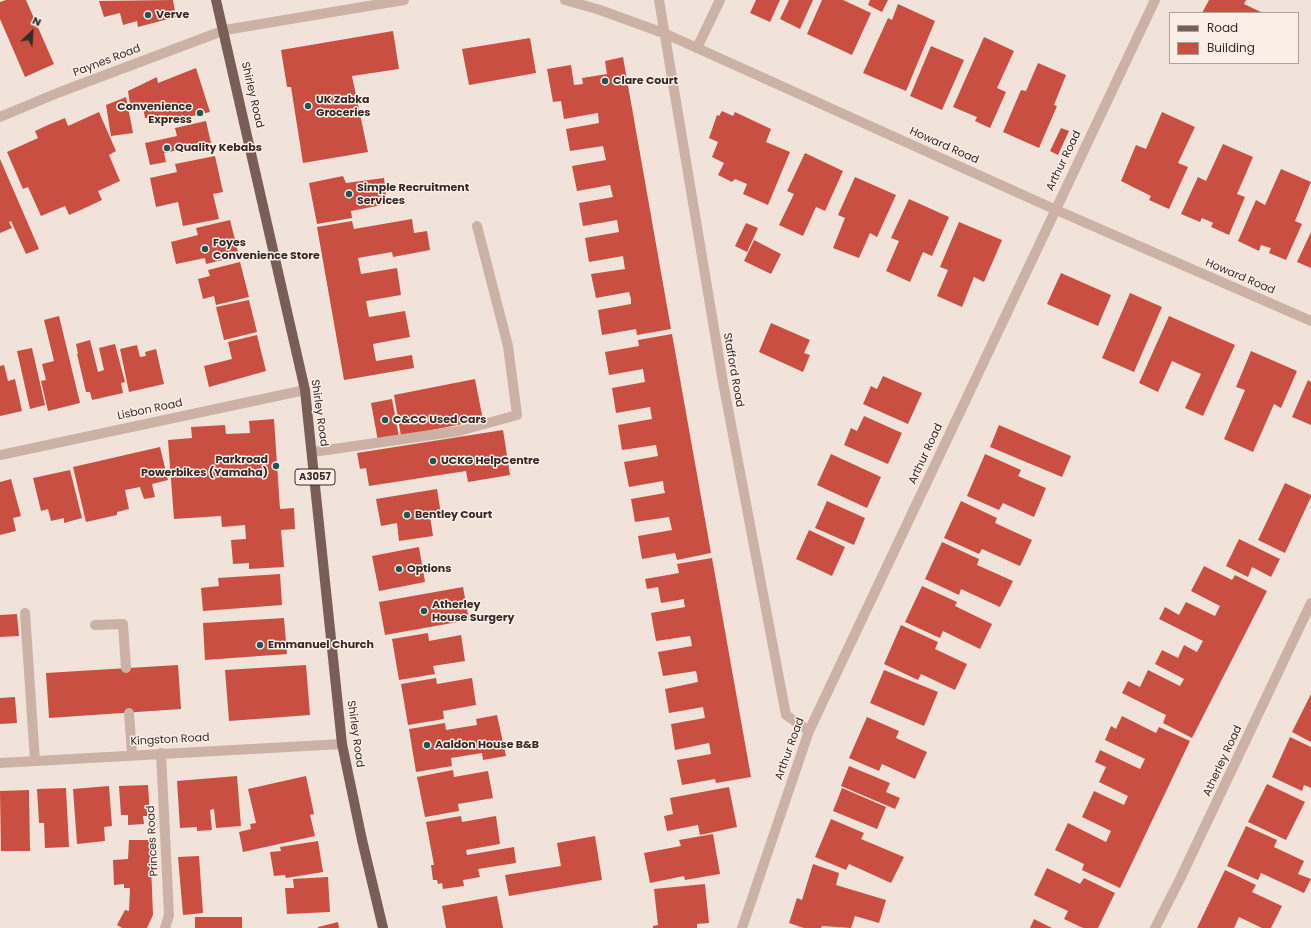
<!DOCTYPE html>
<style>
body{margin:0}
#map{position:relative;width:1311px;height:928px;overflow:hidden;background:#f2e3da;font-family:Poppins,sans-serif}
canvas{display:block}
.legend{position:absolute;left:1169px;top:12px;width:130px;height:52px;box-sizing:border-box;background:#faeee7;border:1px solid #aca09a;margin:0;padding:5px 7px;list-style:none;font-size:12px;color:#362a27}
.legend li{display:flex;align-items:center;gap:8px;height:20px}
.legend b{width:20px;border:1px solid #aca09a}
.north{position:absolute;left:12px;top:12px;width:40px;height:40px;-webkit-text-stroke:3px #faeee7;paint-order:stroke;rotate:25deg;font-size:11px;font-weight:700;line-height:16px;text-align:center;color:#362a27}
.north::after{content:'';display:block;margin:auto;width:14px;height:18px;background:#362a27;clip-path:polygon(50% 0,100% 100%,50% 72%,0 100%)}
</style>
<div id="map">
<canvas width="1311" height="928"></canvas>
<ul class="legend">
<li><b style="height:5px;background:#795e58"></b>Road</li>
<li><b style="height:11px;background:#c94f42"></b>Building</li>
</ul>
<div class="north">N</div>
</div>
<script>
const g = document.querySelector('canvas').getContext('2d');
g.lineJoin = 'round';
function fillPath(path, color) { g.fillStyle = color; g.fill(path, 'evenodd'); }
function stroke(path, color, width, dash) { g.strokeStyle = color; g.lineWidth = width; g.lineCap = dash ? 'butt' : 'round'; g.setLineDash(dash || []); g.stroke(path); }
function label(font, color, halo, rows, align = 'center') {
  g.font = font + ' Poppins,sans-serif'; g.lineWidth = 3; g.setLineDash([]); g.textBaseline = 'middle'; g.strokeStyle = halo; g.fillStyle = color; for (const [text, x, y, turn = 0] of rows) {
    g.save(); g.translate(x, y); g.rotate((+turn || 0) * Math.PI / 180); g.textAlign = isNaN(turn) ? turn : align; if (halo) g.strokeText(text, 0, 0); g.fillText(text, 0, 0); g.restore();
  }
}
const building = new Path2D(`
 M6 0H26L54 64 25 77 0 19V2Z
 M173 0 176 17 138 27 137 21 123 25 120 13 104 17 99 1Z
 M756 0H780L770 22 750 13Z
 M789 0H813L800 29 780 19Z
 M822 0H843L871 13 852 55 807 34Z
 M870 0H888L882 12 868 5Z
 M1209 0H1246L1244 4 1263 13H1202Z
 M898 4 935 21 906 91 863 73 888 18 892 20Z
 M393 31 399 69 352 76 368 152 303 163 291 87H287L281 50Z
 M984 37 1014 51 997 88 1006 92 990 128 975 121 977 117 953 107Z
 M530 38 536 73 469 85 462 49Z
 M931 46 964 60 942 110 910 96Z
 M623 57 671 329 637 335 636 329 602 335 598 310 631 304V299L629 292 596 298 591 274 625 269 623 256 589 262 585 238 619 232 617 220 583 226 579 203 613 197 610 185 577 191 572 166 606 160 603 146 570 151 566 129 599 123 598 113 564 119 561 101 553 102 547 69 571 65 574 85 583 84 582 78 607 74 605 61Z
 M1038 63 1066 75 1054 105 1057 106 1039 148 1003 132 1021 90 1026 91Z
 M196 68 210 112 166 122 165 117 149 122 148 118H145L143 107 131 111 128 91 157 77 158 83Z
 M126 97 133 133 111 136 106 105Z
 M722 111 733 116 735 112 771 129 766 142 790 152 768 205 743 194 747 184 735 179 732 182 718 175 724 163 712 157 718 142 709 138 717 115 719 116Z
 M99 112 116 151 109 155 120 181 98 191 102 200 85 208 69 215 65 206 41 216 28 187 23 189 7 152 38 138 35 131 48 125 65 118 68 126Z
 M1162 112 1195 127 1178 163 1188 167 1169 209 1149 200 1151 196 1121 181 1136 145 1146 149Z
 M206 121 211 143 164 153 166 162 150 165 145 143 177 136 175 128Z
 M1061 128 1069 131 1058 155 1050 151Z
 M1223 144 1253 157 1237 194 1245 197 1229 235 1211 227 1213 223 1209 221 1202 218 1200 222 1181 214 1198 177 1206 181Z
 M805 153 843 171 825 211 816 207 803 236 779 225 794 194 787 191Z
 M215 156 223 192 213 194 219 219 183 226 178 202 156 207 150 178 177 172 175 164Z
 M0 159 39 249 26 254 11 221 9 222 12 228 0 233Z
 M1281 169 1311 182 1295 221 1302 224 1286 260 1269 253 1271 248 1267 247 1261 245 1259 251 1238 241 1256 200 1265 205Z
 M343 176 346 183 384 178 387 204 351 211 352 218 317 224 309 183Z
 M855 177 896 195 877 237 870 233 859 258 833 248 845 218 838 215Z
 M909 199 949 217 932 256 923 252 910 282 886 271 899 241 891 238Z
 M412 219 414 233 427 231 430 250 393 257 392 252 358 258 361 274 397 268 401 295 366 301 369 317 405 311 410 337 373 344 376 361 412 355 414 368 344 380 317 227 352 221 354 229Z
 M230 220 239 256 206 264 205 258 176 264 171 242 198 235 196 228Z
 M959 222 1002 240 984 282 974 277 962 307 937 296 948 270 940 267Z
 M746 223 758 228 747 252 735 246Z
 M1311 232V268L1297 262Z
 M754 240 781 254 771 274 744 261Z
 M240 262 249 297 216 305 214 296 203 299 198 279 210 276 208 270Z
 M1061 273 1111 295 1098 326 1047 304Z
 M1130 293 1162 307 1134 372 1102 358Z
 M249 300 257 332 224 340 216 307Z
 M59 316 80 403 48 411 41 381 46 380 42 364 54 361 44 320Z
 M1169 316 1235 345 1203 416 1185 408 1201 374 1172 361 1158 392 1139 383Z
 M771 323 810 340 804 353 810 355 803 372 759 352Z
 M672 334 711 553 677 560 675 553 642 559 638 536 672 530 669 517 635 522 631 499 665 493 664 489 663 481 629 487 624 462 658 456 656 445 622 450 618 425 652 419 650 407 616 413 612 388 645 382 644 376 643 369 609 375 605 352 639 346 638 340Z
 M257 335 266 371 209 387 204 366 232 359 228 342Z
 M90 340 98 372 104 370 99 348 115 344 125 382 121 383 123 393 92 400 90 392H86L77 354H78L76 344Z
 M137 345 140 357 146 356 145 352 156 349 164 384 129 392 120 349Z
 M32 348 45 405 30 409 17 351Z
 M1251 351 1297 371 1281 408 1274 404 1253 452 1224 439 1245 390 1236 387Z
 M4 365 8 381 15 379 22 411 0 416V366Z
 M883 376 922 393 908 424 863 404 871 386 877 389Z
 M475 379 483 420 401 436 394 395Z
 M1308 380 1311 382V425L1292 417Z
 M392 399 399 437 378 441 371 403Z
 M864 416 902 433 888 464 844 445 851 428 857 431Z
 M274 419 280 509 294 508 295 529 281 530 284 567 249 569V563L233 564 231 540 246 539 245 525 222 527 221 516 174 519 168 440 192 438 191 427 225 425 226 434 250 433 249 421Z
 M999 425 1071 456 1062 477 990 447Z
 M503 430 510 475 468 482 466 471 369 486 366 468 360 469 357 453Z
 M160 447 168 480 152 484 155 497 144 499 140 487 125 490 129 509 117 512V515L86 522 73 467Z
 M831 454 881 477 867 508 817 485Z
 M985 454 1021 470 1018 476 1046 488 1034 517 1003 503 999 510 967 496Z
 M70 470 82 518 64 523V518L51 521 48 509 41 511 33 478Z
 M11 479 21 516 13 518 16 531 0 535V482Z
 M1285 483 1311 495V497L1285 553 1258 540Z
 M437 489 441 514 430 516 433 536 399 541 397 523 381 526 376 499Z
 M827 501 865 518 854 545 815 528Z
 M961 501 997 518 995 523 1032 540 1020 566 982 549 979 554 944 538Z
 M809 530 845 547 832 576 796 559Z
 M1239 539 1280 559 1271 577 1252 567 1248 577 1226 566Z
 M942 542 979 559 977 565 1013 581 1000 607 961 589 959 595 925 579Z
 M419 547 425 582 379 591 372 556Z
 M712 558 751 777 716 783 715 779 682 785 677 760 711 754 709 743 675 750 671 724 705 718 703 707 669 713 665 689 698 682 697 675 696 671 663 676 658 652 692 646 691 640 690 636 656 641 651 613 685 607 684 602V599L661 603 658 587 647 589 645 579 679 573 677 564Z
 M1204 566 1232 580 1235 575 1267 591 1192 738 1163 723 1166 715 1122 693 1128 681 1140 687 1148 670 1180 686 1184 679 1155 664 1162 650 1178 658 1184 645 1197 652 1203 641 1159 619 1165 607 1179 615 1186 602 1215 616 1220 606 1191 591Z
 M280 574 282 605 203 611 201 588 219 586 218 578Z
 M922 586 957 602 955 606 992 624 980 649 943 631 940 638 905 622Z
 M463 587 469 620 385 635 379 602Z
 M17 614 19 636 0 637V615Z
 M284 618 287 654 205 660 203 623Z
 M901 625 938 642 935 649 967 664 955 690 921 674 918 680 884 664Z
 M428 633 429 641 461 635 465 661 433 666 435 674 399 680 392 639Z
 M178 665 181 709 49 718 46 673Z
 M306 665 310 715 229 721 225 670Z
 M884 670 938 692 924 726 870 703Z
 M436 678 437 684 472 678 476 705 443 711 444 719 408 725 401 684Z
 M1311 694V742L1292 732Z
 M15 697 17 723 0 724V698Z
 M497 715 506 756 483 760 482 753 451 758 452 766 416 772 409 729 445 723 446 730 477 725 476 719Z
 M1122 716 1156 733 1159 727 1190 741 1120 888 1082 870 1084 864 1055 850 1068 823 1106 842 1111 831 1082 817 1094 791 1124 805 1128 796 1099 782 1106 767 1095 762 1100 750 1140 769 1145 759 1105 740 1111 726 1116 729Z
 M867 717 899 731 896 738 927 752 915 779 882 764 879 771 849 758Z
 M1290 737 1311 747V788L1304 785 1302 791 1272 777Z
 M849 766 890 783 886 792 900 798 895 809 841 786Z
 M453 770 454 777 488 771 493 798 458 804 459 811 425 817 417 777Z
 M237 776 241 826 216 828 214 809 210 810 212 830 197 831V827L180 828 177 781Z
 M306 776 314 814 310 815 315 836 243 852 239 832 251 829 250 824 256 823 248 789Z
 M1267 784 1305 802 1286 840 1248 822Z
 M148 785 150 816H143L144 824 128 825V815H121L119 786Z
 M109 786 112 826 104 827 105 841 77 844 73 789Z
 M729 787 737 827 700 835 698 825 667 831 664 816 673 814 670 798Z
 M66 788 69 847 45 848 44 823H39L37 789Z
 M842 788 886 807 877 829 833 811Z
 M29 790 30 851H1L0 791Z
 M461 816 462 822 496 816 500 844 466 850 467 855 514 847 516 863 478 869 480 877 463 880 464 886 443 889 442 883 438 884 437 880H433L431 865H434L426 822Z
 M831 819 864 833 861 839 904 857 891 883 849 864 846 870 815 857Z
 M1246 826 1277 840 1274 847 1304 861 1298 874 1311 879 1304 893 1261 873 1258 880 1227 866Z
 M713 834 720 874 685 880 684 876 650 883 644 853 681 846 679 840Z
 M595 836 602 880 509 896 505 875 561 866 557 843Z
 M129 840H150L153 915 147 928H122L117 925 125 910 129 911 130 888H124V884L114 885 113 860 128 859Z
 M318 841 323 872 286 878 285 875 274 876 270 852 281 851 280 847Z
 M199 856 203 913 183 915 178 857Z
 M813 864 839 873 836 885 886 900 879 923 855 916 851 928 822 926 821 928H804L789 923 797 898 802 900Z
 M1047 868 1080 884 1084 878 1115 893 1098 928H1083L1064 919 1068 911 1034 895Z
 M1225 870 1256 885 1252 892 1282 906 1271 928H1262L1239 917 1234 928H1197Z
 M328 877 330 912 287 914 285 888H294L293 879Z
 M705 884 709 923 697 924V928H653V926L658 925 654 889Z
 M497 896 503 928H446L442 906Z
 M195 917H242V928H195Z
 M1034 919 1052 928H1030Z
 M338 922 339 928H318V927Z`);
const service = new Path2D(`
 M313 452 459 431 517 415 508 346 477 226
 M25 613 35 761
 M95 625 123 624 126 668
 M129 713 132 754`);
const minor = new Path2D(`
 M659 0 723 382 786 715 809 731
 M697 48 720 0
 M0 455 305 390
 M161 753 169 915 165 928
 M0 763 342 744
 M742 928 809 731 1155 0
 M1155 928 1179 881 1311 603`);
const tertiary = new Path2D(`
 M565 0 600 10 666 34 1054 209 1311 321
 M0 117 60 92 225 30 404 0`);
const primary = new Path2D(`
 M216 0 305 390 342 744 362 840 383 928`);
const markers = [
 [148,15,4,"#1c5954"],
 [605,81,4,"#1c5954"],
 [308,106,4,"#1c5954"],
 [200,113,4,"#1c5954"],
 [167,148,4,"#1c5954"],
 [349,194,4,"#1c5954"],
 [205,249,4,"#1c5954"],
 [385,420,4,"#1c5954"],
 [433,461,4,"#1c5954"],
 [276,466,4,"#1c5954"],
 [407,515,4,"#1c5954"],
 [399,569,4,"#1c5954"],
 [424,611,4,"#1c5954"],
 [260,645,4,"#1c5954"],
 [427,745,4,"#1c5954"]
];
const shields = [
 [315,477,40]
];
const shieldNames = [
 ["A3057",315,477]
];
const poiNames = [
 ["Verve",156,15],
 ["Clare Court",613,81],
 ["UK Zabka",316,100],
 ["Groceries",316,113],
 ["Convenience",192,107,"right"],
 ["Express",192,120,"right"],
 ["Quality Kebabs",175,148],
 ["Simple Recruitment",357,188],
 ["Services",357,201],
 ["Foyes",213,243],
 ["Convenience Store",213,256],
 ["C&CC Used Cars",393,420],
 ["Parkroad",268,460,"right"],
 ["Powerbikes (Yamaha)",268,473,"right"],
 ["UCKG HelpCentre",441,461],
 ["Bentley Court",415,515],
 ["Options",407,569],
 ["Atherley",432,605],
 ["House Surgery",432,618],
 ["Emmanuel Church",268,645],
 ["Aaldon House B&B",435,745]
];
const streetNames = [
 ["Paynes Road",107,61,-21],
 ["Shirley Road",252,95,77],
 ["Howard Road",944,146,24],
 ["Arthur Road",1064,161,-64],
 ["Howard Road",1240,277,23],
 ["Stafford Road",733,370,80],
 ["Lisbon Road",150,410,-12],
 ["Shirley Road",319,413,82],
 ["Arthur Road",926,454,-65],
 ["Shirley Road",355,734,82],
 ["Kingston Road",170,740,-3],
 ["Arthur Road",790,749,-70],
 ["Atherley Road",1223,761,-65],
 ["Princes Road",153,841,-93]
];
fillPath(building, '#c94f42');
stroke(service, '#cbb1a6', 10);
stroke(minor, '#cbb1a6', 10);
stroke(tertiary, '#cbb1a6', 10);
stroke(primary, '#795e58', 10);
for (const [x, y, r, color] of markers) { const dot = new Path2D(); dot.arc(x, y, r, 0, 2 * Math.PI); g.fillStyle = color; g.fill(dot); stroke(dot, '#faeee7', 1.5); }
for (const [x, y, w] of shields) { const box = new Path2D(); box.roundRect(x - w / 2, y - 8, w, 16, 3); g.fillStyle = '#faeee7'; g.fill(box); stroke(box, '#362a27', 1); }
label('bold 10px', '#362a27', null, shieldNames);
label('bold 11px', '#362a27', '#faeee7', poiNames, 'left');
label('11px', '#362a27', '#faeee7', streetNames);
</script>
